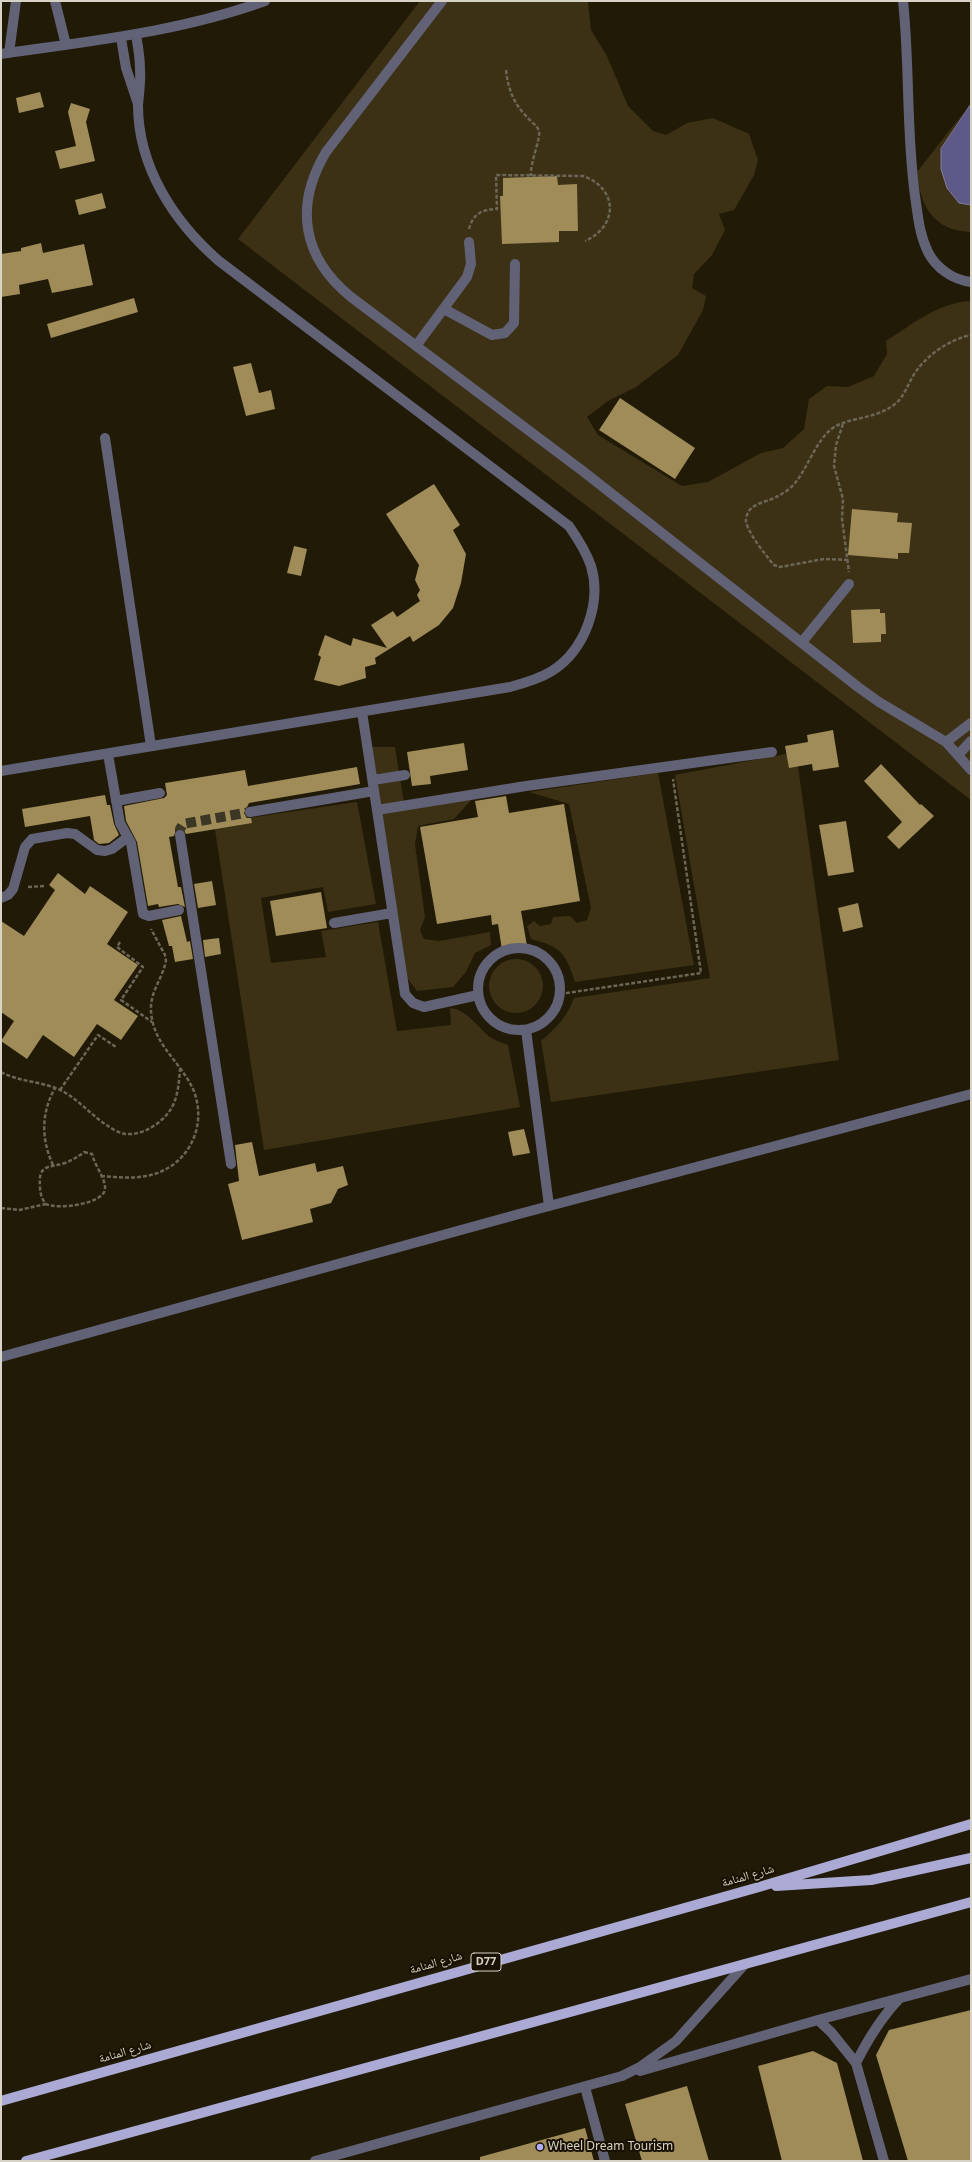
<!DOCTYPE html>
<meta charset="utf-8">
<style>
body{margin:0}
#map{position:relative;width:972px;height:2162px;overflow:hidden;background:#211a07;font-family:"Noto Sans",sans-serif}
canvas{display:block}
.frame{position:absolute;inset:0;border:2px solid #d7d3c6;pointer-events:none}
</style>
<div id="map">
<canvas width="972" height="2162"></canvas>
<div class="frame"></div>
</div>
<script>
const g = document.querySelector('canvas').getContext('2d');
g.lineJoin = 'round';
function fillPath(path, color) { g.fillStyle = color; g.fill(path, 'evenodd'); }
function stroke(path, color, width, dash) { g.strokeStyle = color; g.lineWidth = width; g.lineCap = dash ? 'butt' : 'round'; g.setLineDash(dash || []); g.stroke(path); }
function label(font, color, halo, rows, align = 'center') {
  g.font = font + ' "Noto Sans","Noto Naskh Arabic",sans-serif'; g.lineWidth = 4; g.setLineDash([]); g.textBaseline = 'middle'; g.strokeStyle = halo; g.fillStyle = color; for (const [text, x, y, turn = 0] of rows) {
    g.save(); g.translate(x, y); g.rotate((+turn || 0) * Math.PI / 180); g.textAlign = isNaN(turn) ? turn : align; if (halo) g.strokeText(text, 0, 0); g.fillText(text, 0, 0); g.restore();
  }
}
const green = new Path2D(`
 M420 1H588L591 30 607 56 628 106 653 131 666 135 687 123 713 118 749 134 758 160 754 175 734 210 719 214 725 230 712 255 694 274 692 288 706 296 703 310 678 355 636 387 608 401 587 417 598 435 682 486 708 482 761 453 783 448 804 429 809 399 827 386 848 387 874 376 887 354 886 341C911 325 939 302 971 301V800L238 239Z
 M964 112 941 149V169L947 188 959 203 971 205 970 232C933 230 920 206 917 172Z
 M368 747H395L405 809 473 798 454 819 418 826 415 844 425 917 420 930 424 939 439 941 490 932 491 945 475 953 466 972 453 987 417 991 404 974Z
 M796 752 839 1060 551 1102 541 1041C556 1028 567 1017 574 998L710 978 675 775Z
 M658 773 694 965 575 982C565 952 561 947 531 939L527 926 534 921 540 926 551 924 553 917 570 916 577 923 587 920 591 908 569 804 529 792Z
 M357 802 376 904 328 912 323 887 261 898 271 963 326 957 321 931 378 922 397 1031 451 1025 450 1008C468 1010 476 1026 490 1037 495 1041 502 1042 508 1045L520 1107 264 1150 214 823Z
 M489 986a27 27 0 1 1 54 0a27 27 0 1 1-54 0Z`);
const water = new Path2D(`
 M971 104V205L959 203 947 188 941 169V149Z`);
const building = new Path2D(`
 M40 92 44 107 19 113 16 98Z
 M71 103 90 109 86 122 95 161 60 169 55 151 76 146 68 112Z
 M557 176 558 185 577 184 578 231H559V242L502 244 500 196H503V178Z
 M102 193 106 208 79 215 75 200Z
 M41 243 43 253 84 244 93 285 52 293 48 279 19 285 20 294 1 297V254L21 251V248Z
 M134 298 138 312 51 338 47 324Z
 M251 363 259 393 271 390 275 409 246 416 233 367Z
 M620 398 695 448 675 479 599 430Z
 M434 484 460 525 453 530 466 554 461 583 453 608 439 625 413 642 410 636 375 658 376 664 365 667 366 678 339 686 314 680 321 657 318 655 325 635 351 646 353 638 387 648 371 625 393 611 397 617 420 601 417 595 420 590 415 580 419 565 386 514Z
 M852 509 898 513 897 522 912 523 909 553H898V559L848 555Z
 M294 546 307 549 301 576 287 573Z
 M880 609V613H885L886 634H881V642L853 643 851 610Z
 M833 730 839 767 813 771 812 764 789 768 785 746 808 742 807 735Z
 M464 743 468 770 430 776 431 784 412 786 407 752Z
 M881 764 920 805 921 804 934 816 899 849 887 837 902 822 864 781Z
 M357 767 360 784 249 803 244 813 247 818H251L252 823 186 834 183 829 176 830 174 836 169 837 178 887H181L185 907 178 904 159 907 158 904 148 906 137 842 126 821 124 806 164 798 167 795 165 783 245 770 248 786Z
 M105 795 107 805H110L114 824 119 835 109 843 99 844 94 840 90 816 25 827 22 809Z
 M506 796 509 813 564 804 580 901 521 911 527 946 502 950 498 924 492 925 491 915 437 924 420 827 478 817 475 801Z
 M846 821 854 872 828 876 819 825Z
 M58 873 85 894 90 886 128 912 107 944 138 965 114 1000 138 1016 121 1040 97 1024 74 1057 43 1035 27 1059 1 1041 14 1021 1 1012V921L24 936 55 890 49 885Z
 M212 881 216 905 198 908 194 884Z
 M321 892 327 928 276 936 270 901Z
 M858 903 863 927 843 932 838 908Z
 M181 916 187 942 190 941 193 959 175 962 172 946H169L162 920Z
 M219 938 221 954 205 957 203 940Z
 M524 1129 530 1153 513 1156 508 1132Z
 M252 1142 259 1176 315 1163 317 1172 343 1166 348 1185 338 1189 331 1203 310 1209 313 1222 242 1240 228 1184 239 1181 235 1145Z
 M971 2010V2161H908L876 2055 889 2030Z
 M813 2051 837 2063 863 2161H782L758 2066Z
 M687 2086 709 2161H642L625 2104Z
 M585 2128 594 2161H480V2157Z`);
const minorTunnel = new Path2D(`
 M180 835V829L183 824 250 812`);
const path = new Path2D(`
 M506 70C508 89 514 104 527 117 531 122 537 125 539 131 541 138 530 162 531 176
 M469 229C473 214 482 209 497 209L496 175 583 176C618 188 619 226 585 241
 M843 424 836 445 834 466 843 499 842 519 849 572
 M848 560 824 559 780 567 774 565C767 557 744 528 746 519 748 503 765 503 776 497 783 494 790 489 795 483 808 467 814 446 828 432 844 416 874 421 895 404 904 397 907 386 913 376 925 356 948 340 971 335
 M28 887 44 886
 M120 942 117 947 143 967 121 1000 152 1022
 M560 994 701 973 673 779
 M1 1072C21 1083 45 1081 64 1092 80 1101 92 1116 108 1126 113 1129 120 1134 127 1134 144 1135 164 1122 172 1107 178 1096 179 1082 180 1069
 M60 1090 98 1035 116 1047
 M84 1152 92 1154 93 1157C96 1167 106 1180 105 1189 104 1204 57 1210 46 1204 42 1200 40 1193 40 1187 38 1164 48 1168 65 1163 72 1160 78 1157 84 1152Z
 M53 1165C41 1139 41 1113 55 1088
 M101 1176C116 1177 132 1179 146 1176 187 1169 209 1127 193 1089 181 1063 157 1047 152 1019 147 994 161 983 166 961L165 955 151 929
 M1 1208 19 1210 46 1204`);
const minor = new Path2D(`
 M55 1 66 45
 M442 1 326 152C294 206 302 257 351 297L584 472 858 687 879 702 946 742 971 770
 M903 1C910 66 906 131 915 196 918 215 919 234 928 252 936 268 953 280 971 282
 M121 38 126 68 138 104
 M9 53 16 1
 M1 54C90 41 179 32 265 1
 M444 309 492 335 505 333 514 323 515 264
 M416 346 467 277 471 264 469 242
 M105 438 151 746
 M802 642 849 584
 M362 712 405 994 413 1003 424 1007 478 995
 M946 742 971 723
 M108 754 120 823 131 843 143 914 149 916 179 910
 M959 754 971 741
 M1 771 510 687C525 683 539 679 552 671 585 650 602 603 591 566 586 551 578 539 569 526L219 261C174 222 138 167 138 105 139 93 141 81 140 69 140 58 138 46 136 35
 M373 780 405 775
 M116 801 160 793
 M377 810 526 786 772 752
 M250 812 374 791
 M180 835 231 1164
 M1 898 8 895 13 889 25 847 32 839 67 833 75 834 97 850 105 851 112 849 128 837
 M334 923 392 913
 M478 989a41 41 0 1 1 82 0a41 41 0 1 1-82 0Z
 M526 1030 549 1206
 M1 1357 519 1214 971 1094
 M818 2020 831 2032 856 2063 884 2161
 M856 2063C868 2039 880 2019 899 1999
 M640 2071 818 2020 971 1979
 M585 2087 605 2161
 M315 2161 622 2076 640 2067 676 2041 745 1964`);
const major = new Path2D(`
 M776 1886 871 1880 971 1858
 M1 2101 759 1887 971 1824
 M26 2161 971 1902`);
const markers = [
 [540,2147,4,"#b1adfa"]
];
const shields = [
 [486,1962,30]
];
const shieldNames = [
 ["D77",486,1962]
];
const streetNames = [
 ["شارع المنامة",748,1876,-16],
 ["شارع المنامة",436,1963,-16],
 ["شارع المنامة",125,2052,-16]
];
const poiNames = [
 ["Wheel Dream Tourism",548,2147]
];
fillPath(green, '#3c3115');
fillPath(water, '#5d5a88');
stroke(water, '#827e9b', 1);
fillPath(building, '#9f8c59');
stroke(minorTunnel, '#3c3624', 10, [10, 5]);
stroke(path, '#6c6656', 2.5, [4, 2]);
stroke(minor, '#626277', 10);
stroke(major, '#abaad5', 10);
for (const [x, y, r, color] of markers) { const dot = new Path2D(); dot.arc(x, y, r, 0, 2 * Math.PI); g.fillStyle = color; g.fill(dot); stroke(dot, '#181101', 1.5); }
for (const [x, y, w] of shields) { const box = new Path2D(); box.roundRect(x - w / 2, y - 9, w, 18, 3); g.fillStyle = '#181101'; g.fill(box); stroke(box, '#d7d3c6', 1); }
label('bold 11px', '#d7d3c6', null, shieldNames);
label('12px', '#d7d3c6', '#181101', streetNames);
label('12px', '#d7d3c6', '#181101', poiNames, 'left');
</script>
